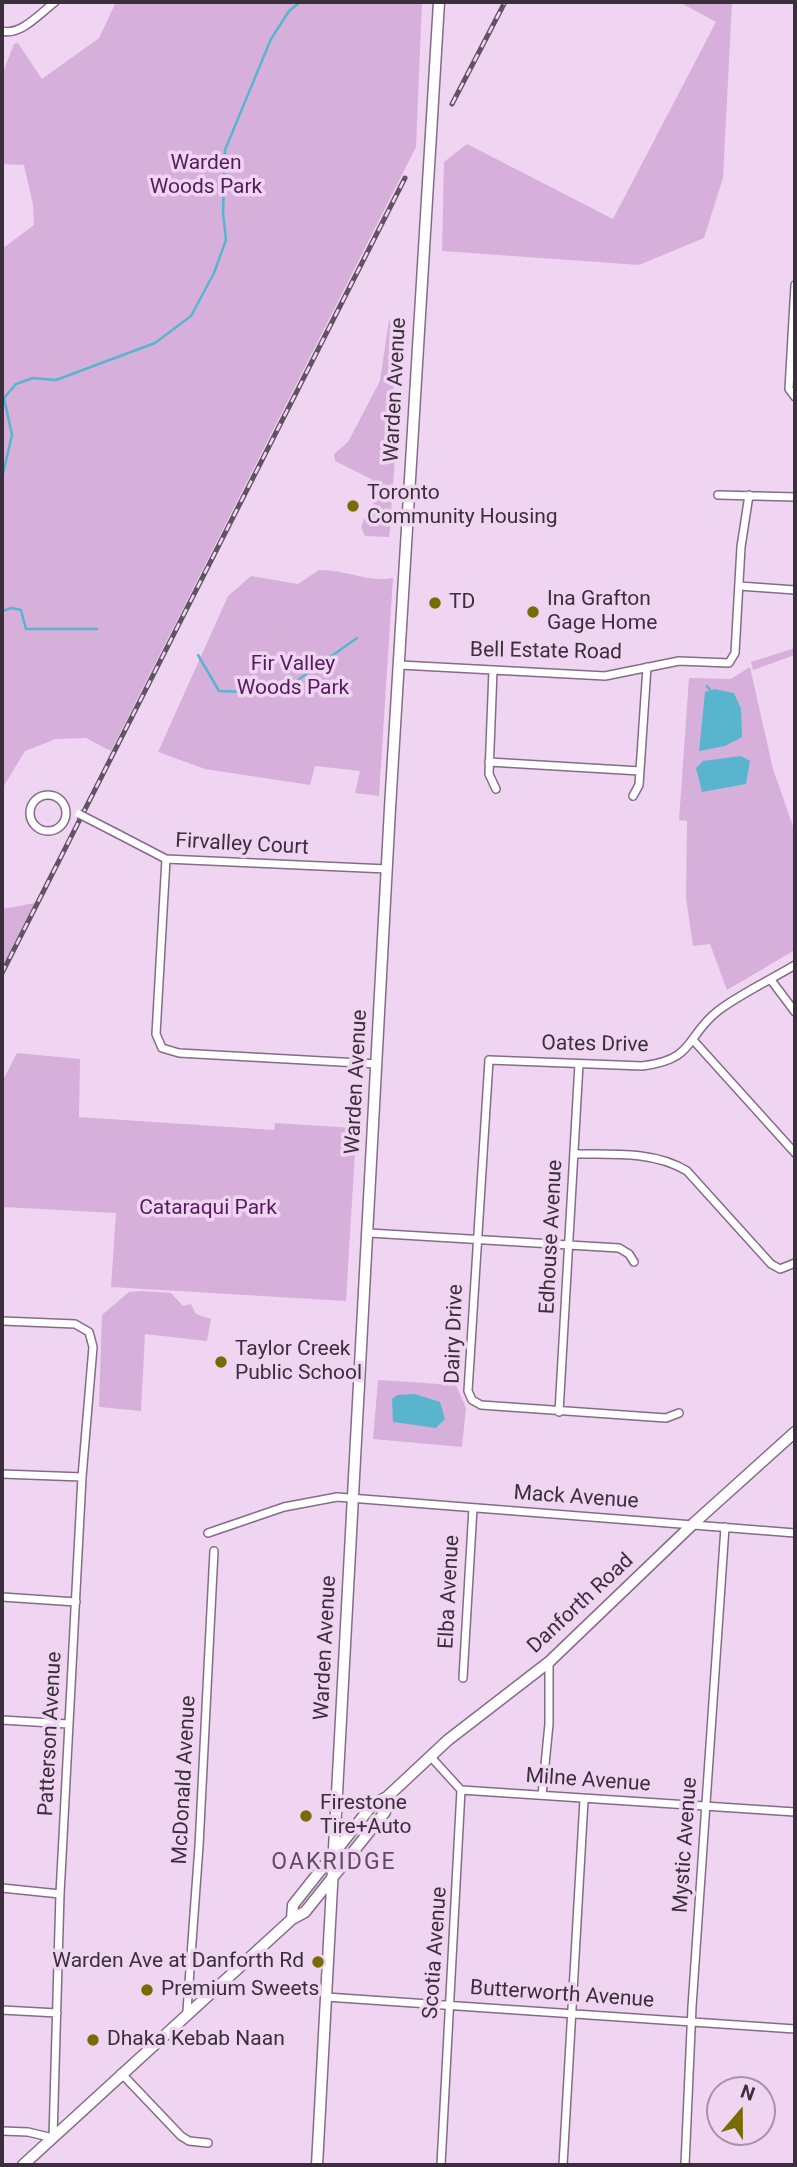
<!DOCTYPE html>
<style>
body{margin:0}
#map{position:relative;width:797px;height:2167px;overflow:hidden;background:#f0d5f3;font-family:Roboto,sans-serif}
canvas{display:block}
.frame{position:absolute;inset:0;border:4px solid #3a2f3b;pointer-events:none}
.north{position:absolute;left:706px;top:2076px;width:70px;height:70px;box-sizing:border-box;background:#f0d5f3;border:2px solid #a793a9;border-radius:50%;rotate:20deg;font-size:19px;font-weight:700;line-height:28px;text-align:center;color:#3a2f3b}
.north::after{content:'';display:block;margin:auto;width:24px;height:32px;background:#796b03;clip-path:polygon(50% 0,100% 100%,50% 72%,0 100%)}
</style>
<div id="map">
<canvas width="797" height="2167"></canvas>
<div class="frame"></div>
<div class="north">N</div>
</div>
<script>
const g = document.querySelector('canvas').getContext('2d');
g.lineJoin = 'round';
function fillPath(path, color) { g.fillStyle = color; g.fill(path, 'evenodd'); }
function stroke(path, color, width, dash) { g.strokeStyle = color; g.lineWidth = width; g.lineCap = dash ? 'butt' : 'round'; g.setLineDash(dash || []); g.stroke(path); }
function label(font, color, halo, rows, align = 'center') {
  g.font = font + ' Roboto,sans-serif'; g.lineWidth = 7; g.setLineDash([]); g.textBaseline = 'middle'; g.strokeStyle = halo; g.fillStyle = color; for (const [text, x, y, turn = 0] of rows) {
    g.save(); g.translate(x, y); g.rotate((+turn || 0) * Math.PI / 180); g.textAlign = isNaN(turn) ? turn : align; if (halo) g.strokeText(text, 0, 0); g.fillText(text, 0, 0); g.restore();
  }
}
const green = new Path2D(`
 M116 2H422L416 147 111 751 86 738 56 739 25 751 2 789V249L34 225 33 205 24 165 2 164V75L14 44 18 43 42 79 99 38Z
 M679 2H732L723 178 704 238 639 265 442 251 444 162 467 144 613 219 716 22Z
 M389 320 392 327 395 458 390 528 389 537 365 536 361 527 365 517 371 512 378 487 371 479 335 461 334 454 348 442 380 381Z
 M319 570C344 569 369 583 393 578L379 796 355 793 360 771 315 766 310 785 205 769 158 752 228 596 251 576 298 584Z
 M795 648V655L753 670 751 662Z
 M750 667 773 769 795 832V950L727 990 710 944 693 946 686 898 687 821 679 820 689 678 731 679Z
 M35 903 2 967V909Z
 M17 1053 80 1059 79 1117 274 1130 275 1123 353 1128V1134L356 1135 346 1301 111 1287 116 1213 2 1207V1082Z
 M142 1291 171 1293 183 1306 191 1304 196 1314 211 1319 207 1341 145 1334 141 1411 99 1407 102 1315 129 1292Z
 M378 1380 456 1385 466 1408 462 1447 373 1439Z`);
const water = new Path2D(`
 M714 689 734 693 741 709 742 737 725 746 699 751 705 692Z
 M741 756 750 761 746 784 702 792 696 768 703 761Z
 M415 1394 440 1402 445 1419 436 1428 393 1422 392 1399 397 1395Z`);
const stream = new Path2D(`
 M2 478 12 435 4 398 16 384 33 378 56 380 155 343 191 316 214 273 226 240 223 213 225 150 271 39 289 11 300 2
 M2 611 12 608 21 610 26 629H97
 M198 655 219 691 270 693 288 687 357 638
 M707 686 710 690`);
const minor = new Path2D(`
 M2 31C21 36 40 13 55 2
 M795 285 789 389 795 397
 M718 495 795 497
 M739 586 795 590
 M400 665 605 676 679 661 729 663 735 653 741 547 749 495
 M493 670 489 774 496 789
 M489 762 640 771
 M30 813a18 18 0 1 1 36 0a18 18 0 1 1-36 0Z
 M633 796 639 785 647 667
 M118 834 166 859 387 869
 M166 859 156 1034 162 1048 179 1053 377 1064
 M771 980 795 1012
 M694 1041 795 1153
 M574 1154C611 1154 655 1151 687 1171L771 1264 780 1269 795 1263
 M369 1233 619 1248 629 1254 634 1262
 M2 1321 75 1324 89 1332 93 1347 82 1477 60 1894 53 2138 28 2132 2 2131
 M559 1412 579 1064
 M679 1413 666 1418 481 1405 472 1400 468 1391 489 1060 642 1066C697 1059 684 1037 719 1010 742 993 770 980 795 965
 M2 1474 82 1477
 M208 1533 284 1507 337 1497 795 1533
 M2 1597 76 1602
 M463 1678 473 1508
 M2 1720 68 1724
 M430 1756 461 1790 441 2165
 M461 1790 795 1812
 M542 1795 549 1724V1662
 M2 1888 60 1894
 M326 1997 795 2029
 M2 2010 57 2013
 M187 2011 199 1846 214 1551
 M121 2073 181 2136 189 2141 208 2143
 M563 2165 584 1800
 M685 2165 692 2007 725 1527`);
const secondary = new Path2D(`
 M292 1919 293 1905 373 1804 387 1797 448 1740 549 1662 694 1523 795 1432
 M23 2165 292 1919 305 1912 385 1812 387 1797
 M317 2165 390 808 439 2`);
const rail = new Path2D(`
 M452 104 505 2
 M2 973 405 178`);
const minorBridge = new Path2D(`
 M79 814 118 834`);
const markers = [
 [353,506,7,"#796b03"],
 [435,603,7,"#796b03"],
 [533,612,7,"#796b03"],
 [221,1362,7,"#796b03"],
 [306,1816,7,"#796b03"],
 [318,1962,7,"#796b03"],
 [147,1990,7,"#796b03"],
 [93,2040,7,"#796b03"]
];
const parkNames = [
 ["Warden",206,164],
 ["Woods Park",206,188],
 ["Fir Valley",293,665],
 ["Woods Park",293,689],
 ["Cataraqui Park",208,1209]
];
const streetNames = [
 ["Warden Avenue",396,390,-87],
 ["Bell Estate Road",546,652,1],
 ["Firvalley Court",242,845,3],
 ["Oates Drive",595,1045,1],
 ["Warden Avenue",357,1082,-87],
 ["Edhouse Avenue",552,1237,-87],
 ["Dairy Drive",455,1334,-88],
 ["Mack Avenue",576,1498,4],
 ["Elba Avenue",450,1592,-87],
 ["Danforth Road",581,1604,-43],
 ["Warden Avenue",326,1648,-87],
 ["Patterson Avenue",51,1734,-87],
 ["McDonald Avenue",185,1780,-87],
 ["Milne Avenue",588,1781,4],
 ["Mystic Avenue",686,1845,-86],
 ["Scotia Avenue",436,1953,-86],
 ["Butterworth Avenue",562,1995,4]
];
const poiNames = [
 ["Toronto",367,494],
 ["Community Housing",367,518],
 ["Ina Grafton",547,600],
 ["Gage Home",547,624],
 ["TD",449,603],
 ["Taylor Creek",235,1350],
 ["Public School",235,1374],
 ["Firestone",320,1804],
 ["Tire+Auto",320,1828],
 ["Warden Ave at Danforth Rd",304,1962,"right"],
 ["Premium Sweets",161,1990],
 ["Dhaka Kebab Naan",107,2040]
];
const neighbourhoodNames = [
 ["OAKRIDGE",334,1863]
];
fillPath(green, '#d6b0db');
fillPath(water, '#59b5ce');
stroke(stream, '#59b5ce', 2.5);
stroke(minor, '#846c87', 10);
stroke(secondary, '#846c87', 13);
stroke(minor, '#fff', 7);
stroke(secondary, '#fff', 10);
stroke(rail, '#615362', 5);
stroke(rail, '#f0d5f3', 2.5, [8]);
stroke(minorBridge, '#846c87', 10, []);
stroke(minorBridge, '#fff', 7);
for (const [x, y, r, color] of markers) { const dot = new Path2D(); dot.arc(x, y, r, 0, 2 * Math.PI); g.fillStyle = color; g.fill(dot); stroke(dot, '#f0d5f3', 2.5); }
label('21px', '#551b5d', '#f0d5f3', parkNames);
label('21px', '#3a2f3b', '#f0d5f3', streetNames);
label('21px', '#3a2f3b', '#f0d5f3', poiNames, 'left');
g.letterSpacing = '2px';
label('23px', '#614b64', '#f0d5f3', neighbourhoodNames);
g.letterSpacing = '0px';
</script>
